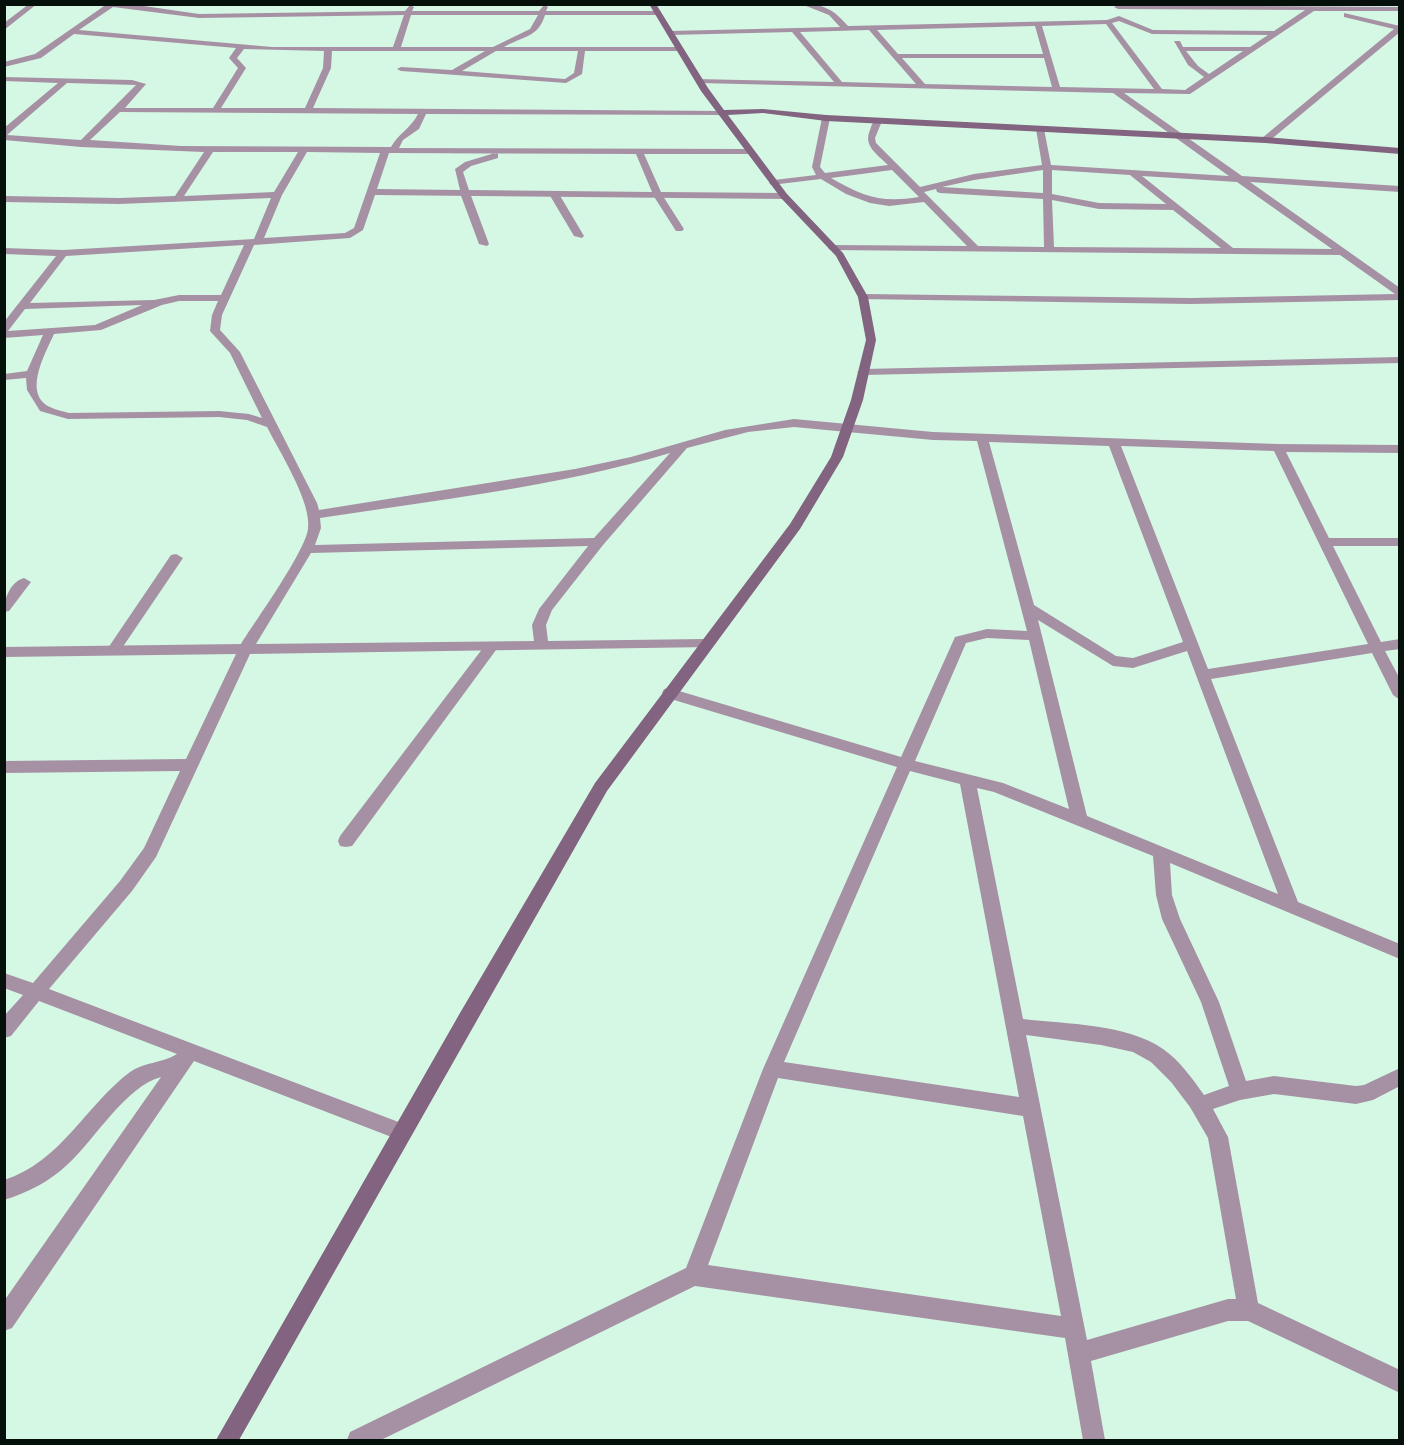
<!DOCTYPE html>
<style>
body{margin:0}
#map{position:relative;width:1404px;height:1445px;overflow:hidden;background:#d5f8e4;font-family:"PT Serif",serif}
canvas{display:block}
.frame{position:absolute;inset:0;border:6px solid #041009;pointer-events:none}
</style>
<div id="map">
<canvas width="1404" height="1445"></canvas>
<div class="frame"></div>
</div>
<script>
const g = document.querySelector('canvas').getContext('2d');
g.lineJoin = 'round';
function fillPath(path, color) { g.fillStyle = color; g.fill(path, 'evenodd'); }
const lane = new Path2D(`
 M465 190 470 193 489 244 487 246 479 244 460 193Z
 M551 192 559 194 584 236 582 238 574 236 549 194Z
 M655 193H661L684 229 682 231H676L653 195Z
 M176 554 183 558 118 654H108L106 651 108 648 171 555Z
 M491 642 498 647 496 650 352 846 346 847 340 846 338 841 340 836 486 644Z`);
const street = new Path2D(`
 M29 4H37L4 30V23Z
 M107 4H130L199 14 405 11 410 5 414 7 412 11H539L544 5 548 7 546 11H661L658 15H545C538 38 523 36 504 47H680L684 49 680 51H585L582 74 566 83 401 71 397 69 401 67 452 70 485 51H332L331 68 313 108 723 111 727 113 726 115 426 114 419 129 403 140 399 148 751 149 755 152 754 154H644L661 192 784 193 789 196 784 199 375 195 363 230 350 238 254 245 222 315 220 330 240 352 317 503 319 510 575 469 631 457 725 430 794 419 933 432 1278 444 1400 445V453L1286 452 1329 538H1400V546H1333L1381 642 1400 639V649L1385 651 1400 679V700L1393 695 1372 653 1211 679 1298 902 1400 944V959L1170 863 1172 895 1180 919 1219 1002 1246 1081 1274 1076 1356 1086 1364 1085 1400 1068V1086L1373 1100 1356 1104 1274 1094 1240 1100 1213 1109 1228 1137 1258 1303 1400 1370V1393L1248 1321H1228L1091 1361 1105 1440H1083L1065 1338 695 1286 381 1440H347L350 1432 686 1268 763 1069 897 767 664 697 662 693 664 689 669 688 901 757 955 637 987 629 1027 631 977 441 933 440 794 427 748 432 687 448 603 545 552 610 546 625 548 641 705 639 712 644 710 647 250 654 156 857 132 891 49 989 409 1126 412 1132 409 1138 402 1141 194 1061 12 1328 4 1331V1301L161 1077C126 1086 95 1139 68 1164 49 1182 29 1192 4 1200V1180C61 1162 85 1106 130 1072 144 1062 163 1063 177 1054L39 1001 11 1036 4 1038V1016L23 995 4 988V973L33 983 120 881 144 848 180 771 4 773V761L186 759 236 654 4 657V647L241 644C256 620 305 552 308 529 312 502 279 451 267 427L247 420 219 417 68 419 40 411 27 390 26 378 4 380V374L27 371 43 335 4 338V322L56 256 4 254V248L63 250 254 239 271 198 119 204 4 202V196L119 198 175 196 204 152 81 147 4 140V128L58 83 4 81V77L132 80 146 84 125 108H213L238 68 229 58 236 48 74 34 41 58 4 67V62L35 54ZM113 7 199 18 404 15 393 47H272L79 30ZM411 15H538L530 29 493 47H401ZM244 49 324 51 323 68 305 108H221L246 68 237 58ZM496 51H578L574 73 565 79 462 71ZM67 83 136 85 81 140 7 135ZM120 112 418 114C411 128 398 134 391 147L181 146 90 140ZM213 152H298L274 192 184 196ZM307 152 380 153 354 228 345 233 264 238 282 195ZM389 153 636 154 652 192 469 190 463 172 471 166 498 158V154L495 153 465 162 455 169 460 190 377 189ZM244 245 221 295H179L154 300 30 303 66 256ZM179 301H218L212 315 210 331 230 353 262 418 249 414 219 411 69 413C63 411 56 410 50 407 22 394 46 352 54 334L101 330 162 305ZM142 305 95 325 8 331 25 309ZM989 442 1109 446 1183 642 1133 658 1116 656 1034 605ZM1121 446 1274 451 1368 644 1208 669ZM670 453 594 538 315 545 321 528 320 518C437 500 556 487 670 453ZM588 546 539 609 532 625 534 641 256 644 311 553ZM1038 620 1113 666 1133 668 1187 651 1278 894 1087 816ZM987 638 1029 640 1069 809 1003 783 915 761 966 643ZM910 771 960 784 1019 1097 784 1062ZM977 788 994 792 1153 856 1156 895 1162 919 1201 1002 1229 1086 1204 1095C1192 1078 1180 1061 1163 1049 1128 1024 1066 1024 1023 1019ZM1026 1035 1101 1045 1133 1052 1151 1062 1171 1082 1190 1107 1208 1138 1236 1299H1228L1087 1340ZM778 1078 1023 1116 1061 1316 708 1265Z
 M801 4C824 4 833 9 848 26L1107 20 1119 16 1153 30 1274 31 1305 10 1118 9 1114 7 1118 5 1400 7V11H1314L1190 94 1124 93 1242 176 1400 186V192L1250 182 1400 288V300L1191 304 859 299 858 297 863 294 1191 298 1395 294 1340 255 830 250 828 248 833 245 967 246 924 202 889 206 870 203 846 194 821 179 771 185 769 183 774 180 816 175 812 167 822 118 826 115 830 118 820 167 825 173 888 165C877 154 863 146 870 130 872 124 873 121 878 118L882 121 875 138 876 143 920 187 974 174 1042 165 1036 129 1040 126 1044 129 1051 165 1229 176 1113 93 699 83 695 81 696 79 834 82 792 32 670 35 666 33 670 31 840 27 829 15ZM1119 21 1152 34 1268 35 1250 47H1183L1180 41H1174L1188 65 1204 77 1185 90 1162 89 1112 23ZM1106 24 1154 89 1060 87 1042 26ZM1035 26 1043 54H898L877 30ZM869 30 916 84 842 82 800 32ZM1186 51H1243L1209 74 1198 66ZM902 58H1044L1052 87 925 84ZM892 170 919 197C881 203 864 197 831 178ZM1043 170V193L942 187 974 180ZM1052 170 1130 175 1166 204 1099 203 1052 194ZM1142 176 1237 182 1332 249 1233 248ZM936 189 937 192 940 193 1043 199 1044 247 978 246 924 192ZM1052 200 1099 209 1173 210 1221 248 1054 247Z
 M1344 13 1400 26V32L1268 142H1262V138L1394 29 1344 17Z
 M1400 357V363L863 375 857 372 863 369Z
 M24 578 31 582 9 611 4 612C4 599 10 582 24 578Z`);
const secondary = new Path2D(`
 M649 4H656L708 88 724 110 763 109 826 115 1265 137 1400 148V154L1265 143 826 121 763 113 728 115 787 194 843 253 868 297 876 340 863 400 843 457 800 529 607 791 239 1440H216L460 1013 595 783 790 524 831 457 851 400 866 340 858 297 836 256 781 198 701 91Z`);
fillPath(lane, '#a691a4');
fillPath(street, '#a691a4');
fillPath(secondary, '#826480');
</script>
